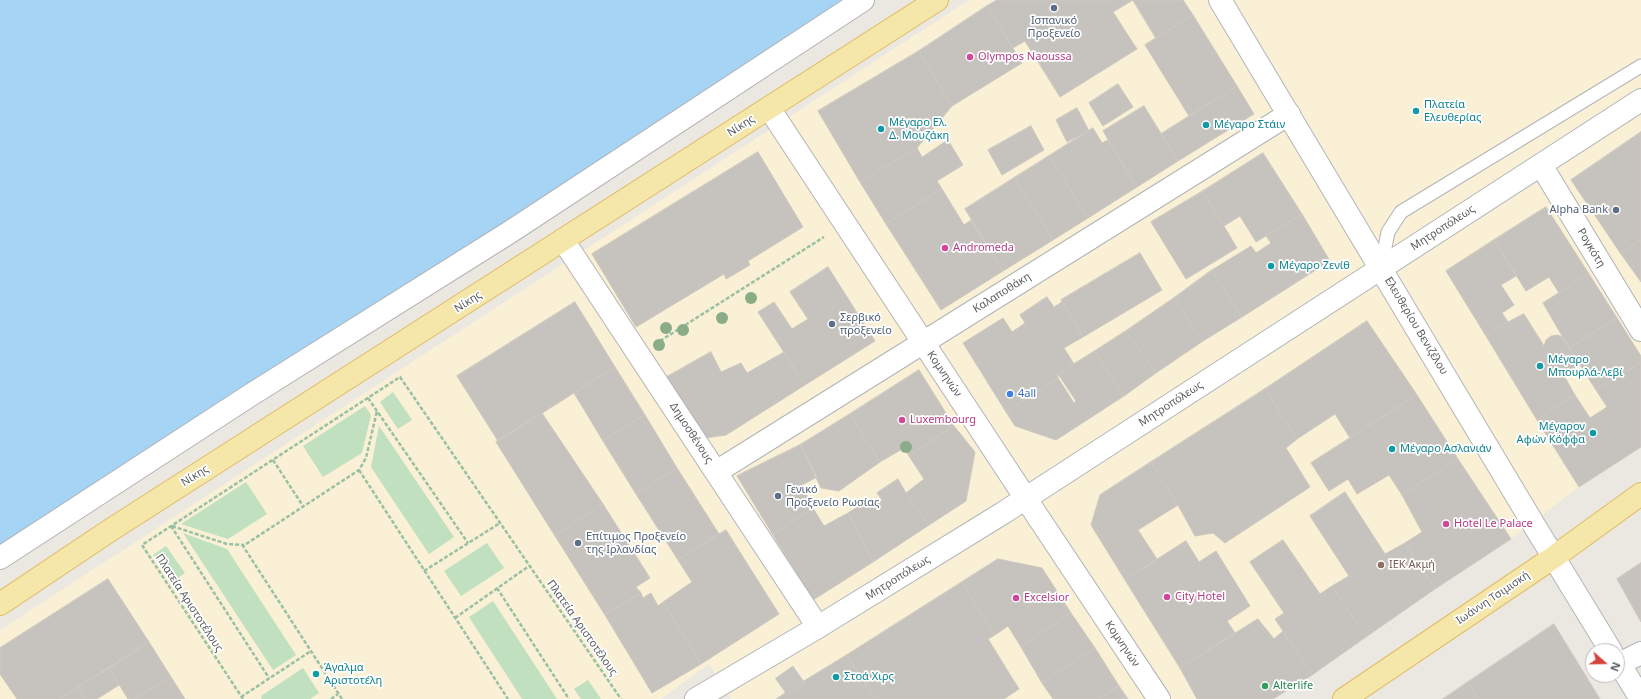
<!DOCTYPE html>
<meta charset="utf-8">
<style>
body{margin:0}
#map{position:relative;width:1641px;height:699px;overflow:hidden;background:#eae8e0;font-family:"Noto Sans",sans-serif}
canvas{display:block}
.north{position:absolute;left:1585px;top:643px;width:40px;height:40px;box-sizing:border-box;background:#fff;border:1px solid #bdbebf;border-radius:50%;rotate:110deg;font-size:11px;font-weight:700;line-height:16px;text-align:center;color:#595c60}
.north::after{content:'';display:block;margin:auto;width:14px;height:18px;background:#d5443c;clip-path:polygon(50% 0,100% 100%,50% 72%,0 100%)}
</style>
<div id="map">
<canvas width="1641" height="699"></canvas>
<div class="north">N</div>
</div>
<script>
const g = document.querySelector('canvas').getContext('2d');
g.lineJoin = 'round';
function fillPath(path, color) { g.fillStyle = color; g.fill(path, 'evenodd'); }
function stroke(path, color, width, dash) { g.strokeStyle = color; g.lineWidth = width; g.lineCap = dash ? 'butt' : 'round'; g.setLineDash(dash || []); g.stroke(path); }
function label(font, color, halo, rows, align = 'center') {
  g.font = font + ' "Noto Sans",sans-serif'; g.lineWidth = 3.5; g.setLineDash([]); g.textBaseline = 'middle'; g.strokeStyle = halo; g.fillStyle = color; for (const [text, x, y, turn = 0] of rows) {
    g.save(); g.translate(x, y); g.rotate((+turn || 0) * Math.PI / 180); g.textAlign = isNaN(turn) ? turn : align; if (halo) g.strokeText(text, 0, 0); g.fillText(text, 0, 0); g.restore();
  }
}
const commercial = new Path2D(`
 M969 0H1641V447L1579 487 1511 539 1435 589 1312 675 1273 699H731L709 664 661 699H0V630Z`);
const green = new Path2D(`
 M393 392 412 420 398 429 380 402Z
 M365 406 371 415 362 453 323 477 303 446Z
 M379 426 454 537 429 554 371 467Z
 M246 482 267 514 228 539 181 524Z
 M183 533 227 549 296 655 273 670Z
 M487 543 504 568 461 596 444 571Z
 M166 546 185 573 171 583 153 555Z
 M493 601 557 699H522L469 617Z
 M303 668 319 693 310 699H262L261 696Z
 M588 680 601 699H581L574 689Z`);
const water = new Path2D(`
 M0 0H851L0 546Z`);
const building = new Path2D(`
 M997 0H1133L1113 12 1137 49 1060 97 1025 41 1013 48 987 6Z
 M1133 0H1183L1193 15 1156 38Z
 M987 6 1022 63 952 106 919 51Z
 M1193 15 1237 86 1189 116 1145 45Z
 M919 51 952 106 917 148 860 182 818 111Z
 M1118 84 1133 107 1103 126 1089 103Z
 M1237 86 1254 114 1178 161 1161 134Z
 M1144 106 1178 161 1137 187 1103 131Z
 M1077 108 1089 131 1067 142 1056 120Z
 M1031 126 1044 150 1002 175 988 150Z
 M1093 128 1102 143 1108 140 1137 187 1088 218 1049 156Z
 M1641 132V240L1621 254 1571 180Z
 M948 140 963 165 937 181 942 189 886 224 860 182 917 148 922 157Z
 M758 152 803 227 748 261 750 265 726 279 724 274 636 327 592 254Z
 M1263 153 1302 214 1256 242 1240 216 1224 226 1203 191Z
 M1049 156 1088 218 1053 240 1014 178Z
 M1014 178 1053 240 1003 271 965 209Z
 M942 189 964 225 971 220 1003 271 941 310 886 224Z
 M1203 191 1237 248 1186 279 1151 222Z
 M1546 207 1589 274 1559 293 1549 277 1526 291 1494 240Z
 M1302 214 1330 261 1242 317 1212 270 1251 246 1256 253 1271 243 1266 236Z
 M1494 240 1516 276 1501 285 1514 305 1502 313 1508 322 1486 336 1446 271Z
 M1641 240V282L1621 254Z
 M1140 253 1162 290 1083 337 1061 300Z
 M828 267 875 341 805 385 758 312 774 302 792 329 808 319 790 292Z
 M1212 270 1242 317 1203 341 1174 298Z
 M1589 274 1617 318 1569 348 1543 303Z
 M1047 297 1054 307 1062 302 1083 337 1064 348 1074 364 1058 374V378L1006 412 963 343 1003 318 1012 332 1025 323 1020 315Z
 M1174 298 1203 341 1156 373 1126 331Z
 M575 302 615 367 498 441 457 376Z
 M1524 314 1544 346 1546 340 1551 336 1558 335 1564 338 1578 362 1572 373 1563 374 1575 395 1537 420 1486 336 1508 322Z
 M1617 318 1641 356V362L1596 390 1569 348Z
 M1367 321 1417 395 1350 438 1335 414 1297 439 1265 389Z
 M1126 331 1156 373 1124 396 1095 351Z
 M1095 351 1124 396 1056 440 1015 426 1006 412 1058 378 1074 403 1076 401 1058 374Z
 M711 352 721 372 741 363 747 373 784 352 805 385 726 435 705 438 663 379Z
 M1641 362V447L1579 487 1537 420 1575 395 1590 418 1607 407 1596 390Z
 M615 367 645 415 603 441 574 393Z
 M919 370 954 426 909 456 904 448 880 462 850 414Z
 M1265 389 1297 439 1286 448 1310 487 1225 543 1213 533 1195 536 1178 505 1151 462Z
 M1417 395 1458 459 1402 495 1389 475 1357 494 1348 479 1329 491 1311 463Z
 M542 413 603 504 555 536 496 442Z
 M850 414 880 462 839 491 821 488 800 445Z
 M645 415 677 468 636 494 603 441Z
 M954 426 975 452 966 501 929 525 906 493 924 479 909 456Z
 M800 445 817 477 802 485 813 508 773 535 737 476Z
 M1458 459 1511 539 1435 589 1405 543 1422 532 1402 495Z
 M1151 462 1178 505 1138 530 1157 559 1125 580 1091 525 1100 495Z
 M677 468 719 534 678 560 636 494Z
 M898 479 906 493 929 525 873 562 848 513 868 500 873 507 882 500 877 493Z
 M1345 492 1385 554 1405 543 1435 589 1366 637 1332 586 1349 576 1310 516Z
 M603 504 650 578 636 587 641 593 605 615 555 536Z
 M813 508 824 526 848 513 873 562 813 600 773 535Z
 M726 530 779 614 701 664 663 602 692 582 678 560Z
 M1283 540 1320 594 1332 586 1366 637 1312 675 1275 619 1284 613 1250 562Z
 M1186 541 1199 562 1216 551 1250 606 1227 621 1235 633 1180 668 1125 580Z
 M998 559 1042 568 1071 613 1021 647 1008 626 995 635 962 582Z
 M1641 563V622L1617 579Z
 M108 579 149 642 59 699H17L0 674V648Z
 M962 582 995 635 988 639 1019 689 1004 699H875L847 655Z
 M641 593 643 598 651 593 658 606 663 602 701 664 652 693 605 615Z
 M1071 613 1095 648 1042 683 1021 647Z
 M1258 619 1274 639 1283 631 1312 675 1273 699H1197L1180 668Z
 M1554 624 1600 699H1478L1468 682Z
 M149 642 171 677 135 699H128L109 668Z
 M1095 648 1119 686 1099 699H1053L1042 683Z
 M847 655 875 699H776L794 687Z
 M109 668 119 685 97 699H85L78 687Z
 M171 677 185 699H135Z
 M1468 682 1478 699H1443Z
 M1119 686 1128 699H1099Z
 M78 687 85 699H59Z`);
const streetTunnel = new Path2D(`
 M784 672 803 699`);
const path = new Path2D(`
 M660 341 824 237
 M368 398 468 543
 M273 460 303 506
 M359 470 508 699
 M171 526 269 678
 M172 526 227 544 244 545
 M424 571 500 523
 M497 588 569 699
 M455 618 529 566
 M241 697 311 651
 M243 699 142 545 400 377 621 699
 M331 699 338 694
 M342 699 243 546 359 470 366 458 377 411`);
const lane = new Path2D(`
 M1381 268 1388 232 1401 212 1641 66`);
const street = new Path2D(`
 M769 108 1040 520 1159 699
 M1541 165 1641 330
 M563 240 818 627
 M716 472 1289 114
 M0 558 249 396 510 232 863 0
 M1619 664 1641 653`);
const secondary = new Path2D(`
 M1220 0 1537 530 1611 651
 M1617 660 1641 699
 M696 699 818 627 1003 513 1641 100`);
const primary = new Path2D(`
 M0 604 109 531 937 0
 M1344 699 1554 557 1641 494`);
const trees = [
 [751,298],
 [722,318],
 [666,328],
 [683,330],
 [659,345],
 [906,447]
];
const markers = [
 [1054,8,4,"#5c6f8a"],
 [970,57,4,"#d1479c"],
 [1416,111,4,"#0f9aa8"],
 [1206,125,4,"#0f9aa8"],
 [881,129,4,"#0f9aa8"],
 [1616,210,4,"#5c6f8a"],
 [945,248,4,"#d1479c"],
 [1271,266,4,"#0f9aa8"],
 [832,324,4,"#5c6f8a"],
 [1540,366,4,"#0f9aa8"],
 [1010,394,4,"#3f7fe0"],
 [902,420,4,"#d1479c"],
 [1593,433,4,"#0f9aa8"],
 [1392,449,4,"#0f9aa8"],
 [778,496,4,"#5c6f8a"],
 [1446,524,4,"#d1479c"],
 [578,543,4,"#5c6f8a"],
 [1381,565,4,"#8d6e63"],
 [1167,597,4,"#d1479c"],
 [1016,598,4,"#d1479c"],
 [316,674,4,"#0f9aa8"],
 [836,677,4,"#0f9aa8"],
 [1265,686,4,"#2e9e5b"]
];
const serviceNames = [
 ["Ισπανικό",1054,21,"center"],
 ["Προξενείο",1054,34,"center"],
 ["Alpha Bank",1608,210,"right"],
 ["Σερβικό",840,318],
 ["προξενείο",840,331],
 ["Γενικό",786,490],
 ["Προξενείο Ρωσίας",786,503],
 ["Επίτιμος Προξενείο",586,537],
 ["της Ιρλανδίας",586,550]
];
const hotelNames = [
 ["Olympos Naoussa",978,57],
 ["Andromeda",953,248],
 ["Luxembourg",910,420],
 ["Hotel Le Palace",1454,524],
 ["City Hotel",1175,597],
 ["Excelsior",1024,598]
];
const cultureNames = [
 ["Πλατεία",1424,105],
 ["Ελευθερίας",1424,118],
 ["Μέγαρο Ελ.",889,123],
 ["Δ. Μουζάκη",889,136],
 ["Μέγαρο Στάιν",1214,125],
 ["Μέγαρο Ζενίθ",1279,266],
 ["Μέγαρο",1548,360],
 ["Μπουρλά-Λεβί",1548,373],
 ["Μέγαρον",1585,427,"right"],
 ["Αφών Κόφφα",1585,440,"right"],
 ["Μέγαρο Ασλανιάν",1400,449],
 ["Άγαλμα",324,668],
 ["Αριστοτέλη",324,681],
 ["Στοά Χιρς",844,677]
];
const streetNames = [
 ["Νίκης",741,126,-33],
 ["Μητροπόλεως",1443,228,-33],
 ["Ρογκότη",1591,248,59],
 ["Καλαποθάκη",1002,293,-32],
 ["Νίκης",468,302,-33],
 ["Ελευθερίου Βενιζέλου",1416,326,59],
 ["Κομνηνών",944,374,56],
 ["Μητροπόλεως",1171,404,-33],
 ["Δημοσθένους",691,433,57],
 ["Νίκης",195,476,-32],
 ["Μητροπόλεως",898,578,-32],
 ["Ιωάννη Τσιμισκή",1493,598,-34],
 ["Πλατεία Αριστοτέλους",189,603,57],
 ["Πλατεία Αριστοτέλους",582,628,55],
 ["Κομνηνών",1122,644,56]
];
const shopNames = [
 ["4all",1018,394]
];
const educationNames = [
 ["ΙΕΚ Ακμή",1389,565]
];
const leisureNames = [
 ["Alterlife",1273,686]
];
fillPath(commercial, '#f9f0d6');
fillPath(green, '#c0e0bf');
fillPath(water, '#a6d4f5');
fillPath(building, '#c6c2be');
stroke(building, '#cec9bf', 1);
stroke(streetTunnel, '#c6c5c0', 22, [22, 11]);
stroke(lane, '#b1b3b7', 15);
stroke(street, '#b1b3b7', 24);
stroke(secondary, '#b2b5b9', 24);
stroke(primary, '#e1bb63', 24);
stroke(path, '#9ac0a3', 2.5, [4, 2]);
stroke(lane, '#fff', 13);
stroke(street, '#fff', 22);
stroke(secondary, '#fff', 22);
stroke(primary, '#f5e7aa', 22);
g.fillStyle = '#8aac87';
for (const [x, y] of trees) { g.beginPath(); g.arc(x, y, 6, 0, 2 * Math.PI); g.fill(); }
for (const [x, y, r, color] of markers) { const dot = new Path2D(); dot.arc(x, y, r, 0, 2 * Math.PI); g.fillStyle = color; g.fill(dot); stroke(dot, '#fff', 1.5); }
label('11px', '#4e5e75', '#fff', serviceNames, 'left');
label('11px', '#b23c85', '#fff', hotelNames, 'left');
label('11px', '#0d838f', '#fff', cultureNames, 'left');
label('11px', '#595c60', '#fff', streetNames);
label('11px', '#366cbe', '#fff', shopNames, 'left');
label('11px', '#785e54', '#fff', educationNames, 'left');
label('11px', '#27864d', '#fff', leisureNames, 'left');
</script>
